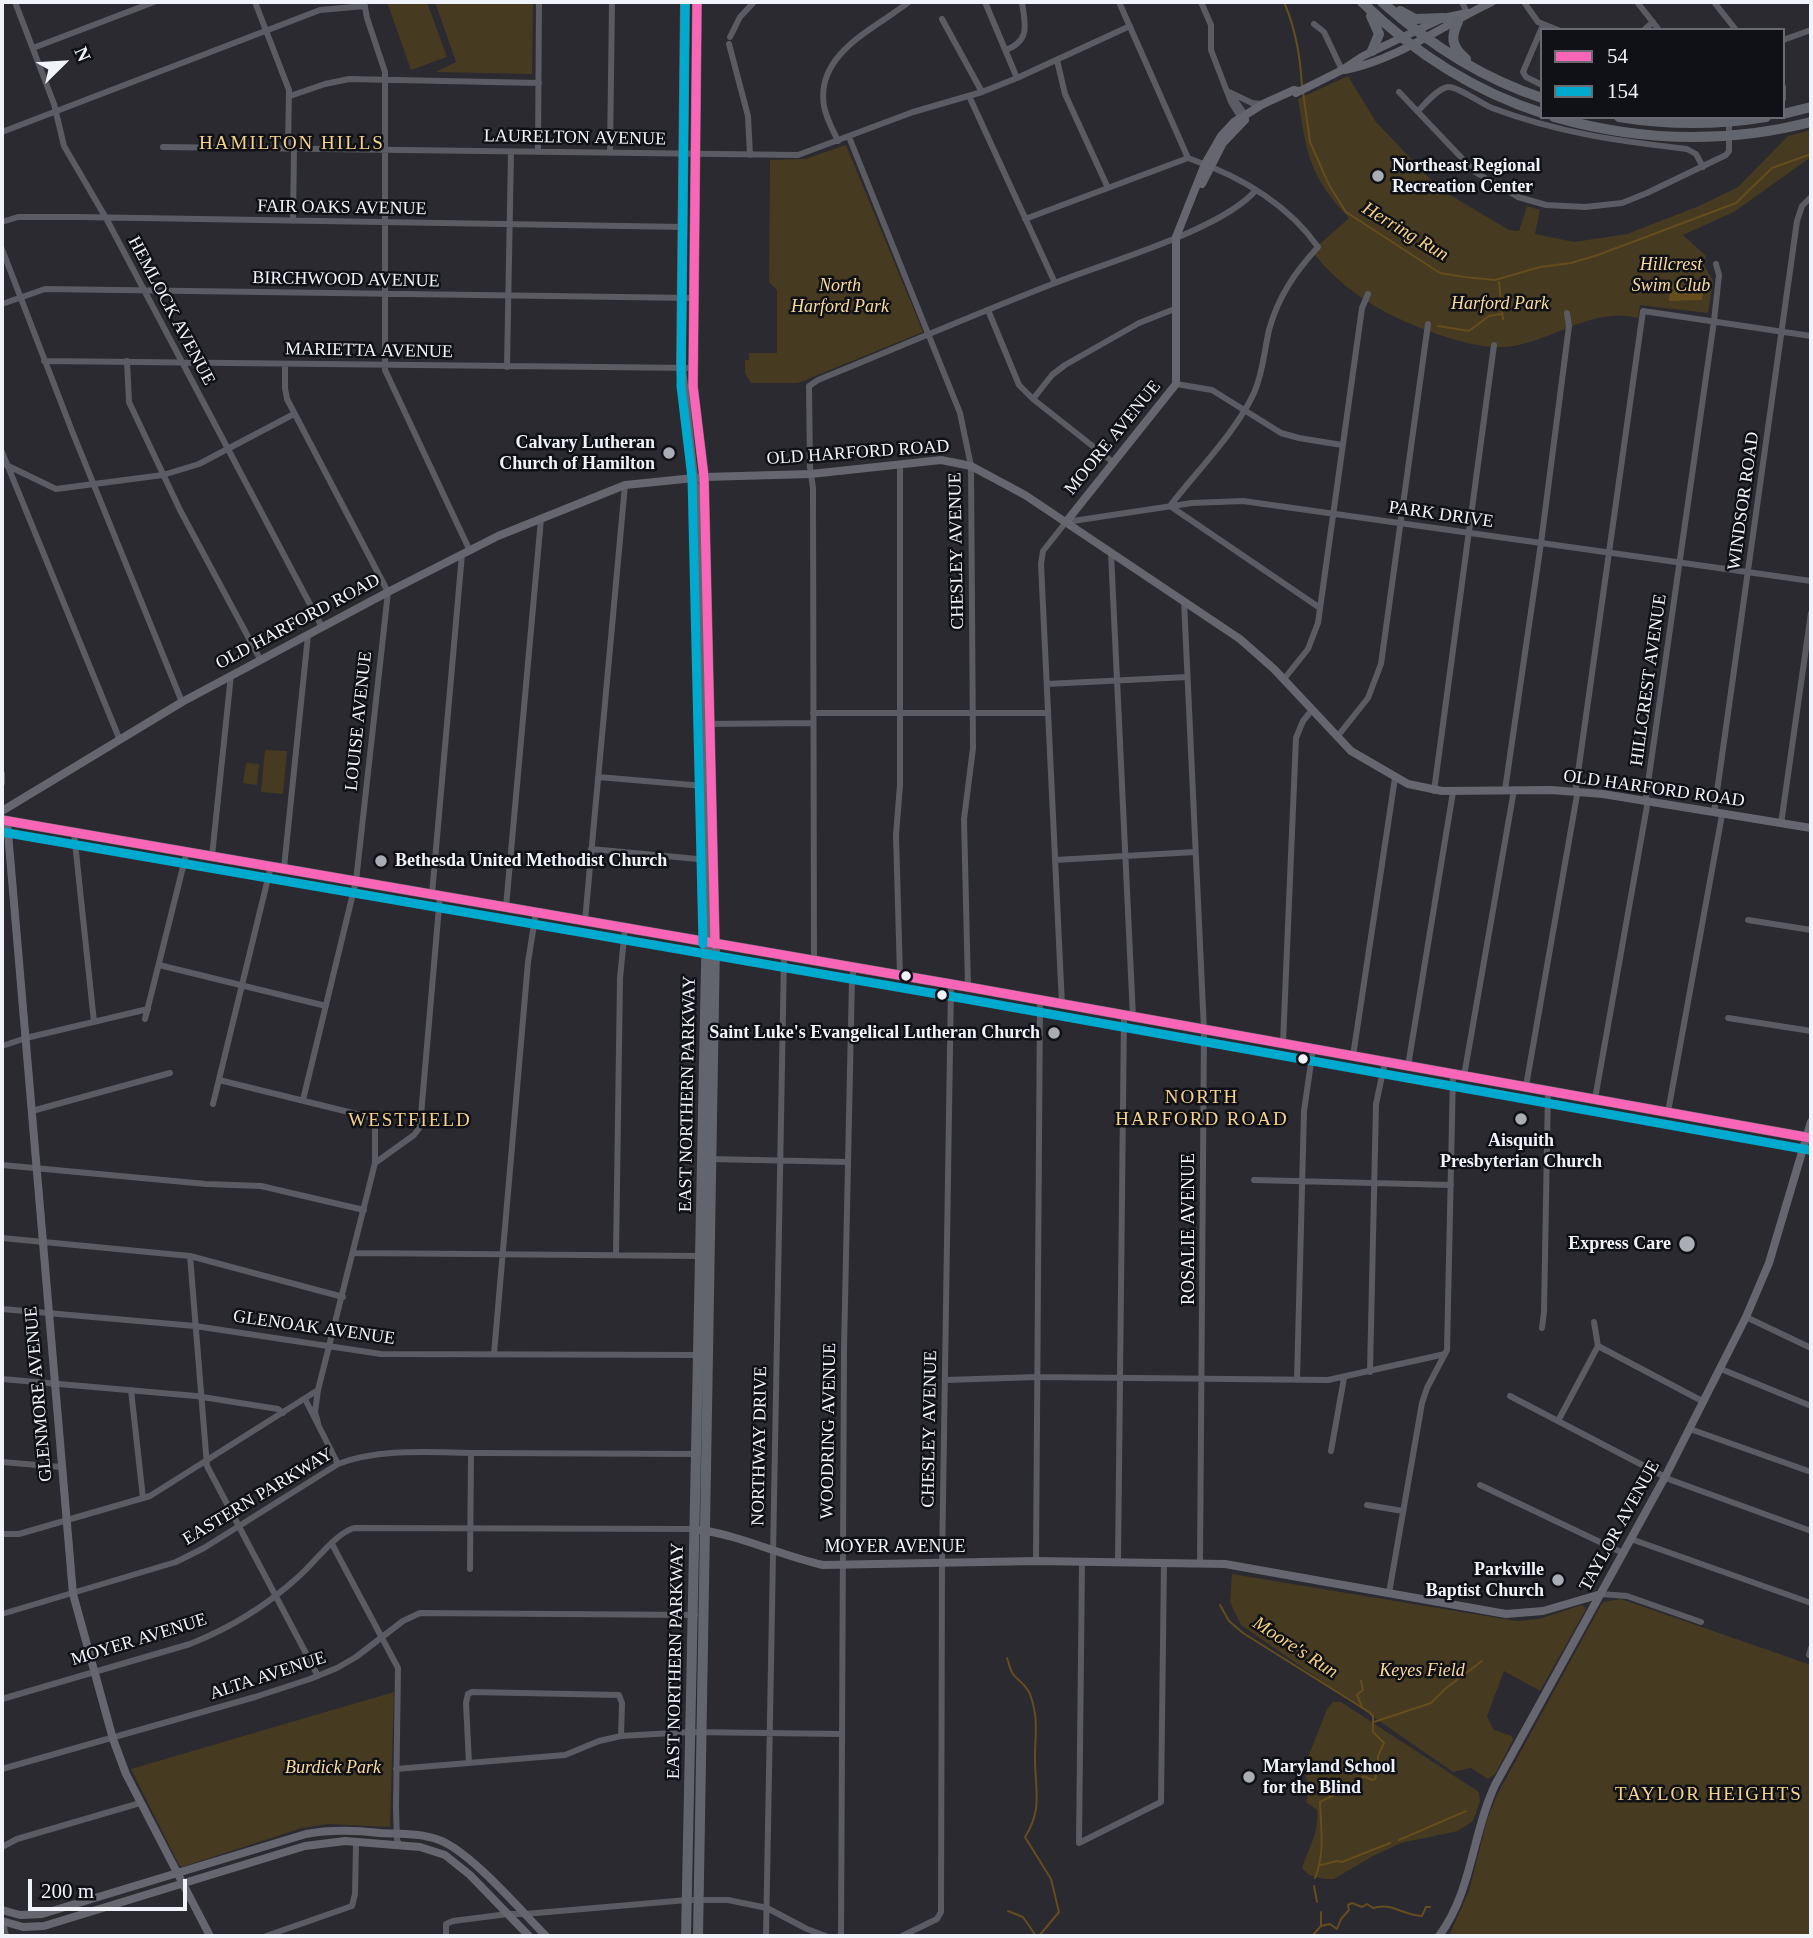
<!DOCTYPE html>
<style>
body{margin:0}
#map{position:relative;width:1813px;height:1938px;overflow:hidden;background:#2a2a30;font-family:"Times New Roman",serif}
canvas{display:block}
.frame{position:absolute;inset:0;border:4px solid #f1f3fb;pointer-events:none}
.legend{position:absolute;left:1540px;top:28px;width:245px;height:91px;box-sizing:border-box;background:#101117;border:2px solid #6a6b72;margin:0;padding:9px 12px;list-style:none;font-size:21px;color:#f1f3fb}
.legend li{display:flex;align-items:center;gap:14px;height:35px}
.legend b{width:35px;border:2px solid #6a6b72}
.north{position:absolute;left:28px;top:28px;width:70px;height:70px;-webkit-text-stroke:5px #101117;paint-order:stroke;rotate:66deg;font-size:19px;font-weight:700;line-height:28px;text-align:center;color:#f1f3fb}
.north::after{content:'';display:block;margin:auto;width:24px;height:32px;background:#f1f3fb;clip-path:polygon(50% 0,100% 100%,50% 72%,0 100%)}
.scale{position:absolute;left:28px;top:1879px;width:159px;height:32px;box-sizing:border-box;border:4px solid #f1f3fb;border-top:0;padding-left:9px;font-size:21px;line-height:24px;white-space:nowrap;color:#f1f3fb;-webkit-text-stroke:5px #101117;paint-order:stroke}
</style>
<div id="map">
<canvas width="1813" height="1938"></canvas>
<div class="frame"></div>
<ul class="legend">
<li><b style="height:9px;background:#fa66b7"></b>54</li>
<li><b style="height:9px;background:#00a9ce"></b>154</li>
</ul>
<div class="north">N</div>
<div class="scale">200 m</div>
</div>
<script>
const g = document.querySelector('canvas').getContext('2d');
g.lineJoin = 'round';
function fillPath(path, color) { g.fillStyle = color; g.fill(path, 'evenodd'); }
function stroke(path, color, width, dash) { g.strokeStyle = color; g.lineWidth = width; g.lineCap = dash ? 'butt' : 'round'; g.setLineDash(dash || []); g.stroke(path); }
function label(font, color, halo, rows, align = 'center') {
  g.font = font + ' "Times New Roman",serif'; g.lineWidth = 5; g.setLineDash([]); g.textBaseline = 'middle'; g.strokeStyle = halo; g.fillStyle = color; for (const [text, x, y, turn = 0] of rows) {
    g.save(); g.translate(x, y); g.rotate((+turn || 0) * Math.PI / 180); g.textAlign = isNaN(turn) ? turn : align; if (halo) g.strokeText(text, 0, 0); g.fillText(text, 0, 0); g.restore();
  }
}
const green = new Path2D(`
 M387 2H427L447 57 411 70Z
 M435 2H533L532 74 436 72 456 62Z
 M1348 76 1376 122 1440 189 1509 230 1519 231 1527 206 1540 210 1535 234 1574 242 1627 234 1699 206 1738 187 1788 136 1811 130V157L1734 212 1683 235 1706 256 1704 265 1713 281 1708 313 1640 305 1638 318C1594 308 1560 336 1519 345 1494 350 1471 345 1446 337 1394 320 1346 296 1312 251L1349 218C1309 176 1307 155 1298 99Z
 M846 145 923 332 798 383H751L745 373V360H749V353H777V290L769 282 770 160 805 159Z
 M265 750 287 751 283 794 261 792Z
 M246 763 259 764 257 785 243 783Z
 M1232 1574 1516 1621 1539 1619 1582 1605 1586 1609 1540 1691 1504 1671 1487 1716 1494 1730 1512 1736 1513 1740 1495 1774 1488 1779 1471 1768 1453 1772 1241 1625 1230 1602Z
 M1621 1599 1811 1665V1936H1449L1469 1891 1487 1820 1497 1795 1601 1605 1604 1602Z
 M394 1692 390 1827 328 1824 302 1828 182 1867 179 1865 131 1769Z
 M1333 1702H1341L1479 1792 1480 1801 1473 1821 1458 1831 1401 1843 1373 1856 1334 1879H1324L1309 1875 1302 1868C1308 1850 1320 1830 1317 1810L1306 1802 1310 1787 1303 1770 1327 1709Z`);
const water = new Path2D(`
 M1671 283 1703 292 1702 300 1669 301Z`);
const stream = new Path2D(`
 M1284 2C1296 30 1300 56 1302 86
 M1303 92 1310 142 1329 185 1346 212 1440 273 1464 277 1495 280 1540 267 1571 263 1598 255 1736 203 1772 168 1811 154
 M1499 282 1503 319
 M1438 326 1469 331 1489 316 1502 314
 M1220 1605 1229 1621 1243 1633 1369 1712 1373 1716V1732L1384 1743 1378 1756V1769L1375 1779 1372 1780 1364 1776 1346 1789 1320 1802C1321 1828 1325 1854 1315 1878
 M1007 1658C1009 1663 1010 1670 1013 1674 1019 1682 1025 1683 1030 1694 1039 1720 1035 1732 1035 1758 1035 1789 1043 1809 1025 1837L1051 1879 1059 1912 1039 1936
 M1361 1681 1363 1690 1357 1695 1362 1707
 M1374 1722 1431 1703 1445 1689 1482 1661
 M1399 1840 1466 1811
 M1321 1865 1337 1861 1342 1862 1390 1843
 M1314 1886 1317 1902
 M1008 1911 1023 1917 1036 1936
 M1321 1926 1330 1924 1337 1929 1341 1919 1349 1910 1348 1905 1352 1903 1362 1907 1367 1904 1373 1908C1391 1902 1402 1915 1422 1916L1426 1907H1430
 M1312 1936 1321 1926V1912`);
const street = new Path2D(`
 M15 2 54 104 64 146 106 218 322 627
 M255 2 289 90 288 149
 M364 2 367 18 385 72V370L470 551
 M985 2 1017 78
 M1119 2 1188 158
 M1201 2 1211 25V50L1231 102 1242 120
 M1462 2 1467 13
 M1524 2 1538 22 1558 30
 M1637 2 1659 30
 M1714 2 1736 30
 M942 19 982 92
 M1314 24 1324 32 1342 70
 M1644 30 1653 22
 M730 37 740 17 754 2
 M1783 40 1811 30
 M729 44 748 116 750 155
 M33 48 154 2
 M1006 50C1031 40 1025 24 1022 2
 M1057 60 1065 94 1108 188
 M1542 85 1526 77 1523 72 1543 25
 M1783 87V99
 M1229 92 1252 103 1263 104
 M1399 92 1475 172 1518 197 1546 205 1585 207 1622 203 1647 193 1726 155 1729 151V122
 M290 96 325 84 349 79 539 83
 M969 96 1055 283
 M1232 96 1246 116
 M1418 111C1425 104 1438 88 1448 87 1457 86 1482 104 1492 108 1559 133 1617 141 1687 149L1696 154 1703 167
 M2 132 320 10 365 6
 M849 137 960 413 971 466 973 748 964 819 968 987
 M838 141C833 130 826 118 824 106 815 53 876 28 909 2
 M163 147 798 155 913 112 982 92 1017 78 1130 26
 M538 152 539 2
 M610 153 612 2
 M1188 158C1237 175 1287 203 1318 247 1295 272 1278 297 1269 330 1264 352 1263 373 1254 393 1236 432 1196 472 1170 506L1320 608
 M1025 219 1188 158
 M293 221 294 149
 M2 222 18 217H79L683 227
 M2 249 72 431 182 702
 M2 304 45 289 693 298
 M988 310 1019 385 1033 399 1114 463
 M44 361 693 368
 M127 361 129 402 180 510 260 659
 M285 364V388L287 399 388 592 356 881 303 1100
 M507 367 511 152
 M1176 384 1212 390 1281 433 1299 438 1342 445
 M1033 399 1052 375 1065 365 1139 323 1177 308
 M2 452 119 738
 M2 463 56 489 163 475 199 464 294 414
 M1111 553 1133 1017
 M1184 601 1204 1030 1200 1563
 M1284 679 1308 649 1318 623 1362 308 1368 294
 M1047 684 1187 677
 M813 713H1048
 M706 724 813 723
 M1337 737 1368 698 1381 664 1428 324
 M2 774V783
 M598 777 704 786
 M1505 790 1541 543 1569 326 1567 313
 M1434 791 1494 345
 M1714 813 1797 221 1802 206 1811 197
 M1781 824 1811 613
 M74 833 94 1022
 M591 849 708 860
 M212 856 231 675
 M1055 860 1195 852
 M284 868 308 635
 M432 894 462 554
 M506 907 541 519
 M1748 920 1811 930
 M585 921 625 485
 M814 961 813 488 810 467 809 386 818 380C897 348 975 314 1055 283 1107 262 1222 230 1256 190
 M159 965 326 1006
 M900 976 896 835 900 785V464
 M1062 1005 1041 564 1043 551 1066 522 1192 503 1243 501 1811 581
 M1728 1018 1811 1031
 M145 1019 187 851
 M1283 1043 1296 738 1303 721 1312 710
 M2 1046 26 1038 148 1009
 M1353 1056 1395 778
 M1408 1066 1453 792
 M1464 1076 1514 790
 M219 1080 369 1117 375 1124V1163
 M1526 1086 1577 795 1576 787 1643 311 1811 336
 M1595 1099 1647 806 1646 797 1714 321 1719 275 1716 264
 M213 1104 271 866
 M32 1111 170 1073
 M1668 1112 1722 815
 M710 1159 848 1162
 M2 1165 206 1184 261 1186 364 1210
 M1254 1180 1451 1185
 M2 1238 190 1256 343 1297
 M354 1253 700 1256
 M616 1255 620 978 625 928
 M190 1256 207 1466 318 1676
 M2 1309 195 1326 381 1354 700 1355
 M1746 1317 1811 1348
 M1542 1328 1544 1312 1548 1090
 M1598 1346 1704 1402
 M494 1354 528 962 536 912
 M1721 1369 1811 1406
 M1370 1372 1376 1104 1385 1062
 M2 1379 196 1396 278 1409 283 1413
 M945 1380 1037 1377 1328 1380 1445 1354
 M1297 1380 1304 1111 1313 1049
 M131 1390 143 1498
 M1510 1396 1671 1480 1811 1531
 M305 1399 338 1464
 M1558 1421 1598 1346 1594 1322
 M318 1423 315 1412 318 1390 375 1163 414 1135 420 1127 440 895
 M1690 1429 1811 1472
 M1331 1451 1344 1378
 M2 1462 61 1467
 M1480 1485 1623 1553
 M1367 1505 1403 1511
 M2 1534H19L150 1496 318 1390
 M1631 1539 1811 1603
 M332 1544 398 1668 396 1808 397 1840 400 1845
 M1036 1561 1040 1001
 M1118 1561 1124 1015
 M1082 1562 1079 1843 1161 1802 1164 1562
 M470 1569 471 1453
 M1389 1593 1422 1403 1427 1388 1447 1350 1453 1074
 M1601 1594 1627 1596 1701 1622
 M2 1614 176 1562 204 1548 338 1464C383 1447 435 1453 482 1453 554 1454 626 1453 698 1454
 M1809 1655 1811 1648
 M2 1699 190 1644C230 1628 265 1607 297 1578 314 1564 334 1534 354 1528L695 1529
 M469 1763 466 1703 468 1694 472 1692 619 1695 622 1703 621 1736
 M2 1769 255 1697 310 1679 337 1668 356 1657 403 1621 420 1613 695 1615
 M396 1769 565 1755 599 1741 621 1736 690 1732 842 1734
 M2 1847 17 1839 140 1803
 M3 1922 6 1936
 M266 1936 352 1906 355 1894 356 1843
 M446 1936V1924L453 1921 508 1914H525L687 1900H728L767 1908 807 1929 826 1936
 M766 1936 784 956
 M841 1936 844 1349 852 978 854 968
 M902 1936 937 1919 941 1912 942 1563 951 985`);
const secondary = new Path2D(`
 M1345 70C1397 60 1445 24 1492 2
 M1296 93 1342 70 1363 56 1443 18 1467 13
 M1202 184 1223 143 1245 120
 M1066 522 1176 384V237L1205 164 1221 136 1234 122 1263 104 1294 90 1298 91
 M2 811 182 702 388 592 498 536 625 485 704 477 811 474 941 460 971 466 1025 495 1240 639 1274 669 1351 751 1408 784 1442 791 1551 790 1603 794 1811 828
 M7 821 73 1594 113 1739 126 1774 210 1936
 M700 1530C743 1536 781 1556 823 1565L1036 1561 1225 1564 1506 1614 1543 1611 1601 1594
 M2 1910 20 1915 42 1914 306 1834C331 1829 355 1830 380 1833 399 1834 421 1833 439 1840 470 1851 521 1911 546 1936
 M2 1921 23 1927 44 1926 305 1846 345 1841 420 1847 445 1855 470 1875 529 1936
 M1439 1936C1472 1892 1472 1834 1495 1785L1665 1477 1746 1317 1769 1263 1811 1122`);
const primary = new Path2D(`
 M685 2 681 368 696 504 707 918 686 1936
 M697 2 693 386 704 477 715 944 698 1936
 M1362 2C1413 52 1474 91 1542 113
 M1382 2C1429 44 1481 78 1542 98
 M1400 11 1415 19 1443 18
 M1371 16 1379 34 1372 51
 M1458 22C1450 38 1452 47 1466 59
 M1783 114 1811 107
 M1554 117C1638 141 1726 144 1811 122
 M1619 117C1668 125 1717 125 1766 117
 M2 820 968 987 1811 1138`);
const bus1 = new Path2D(`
 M697 2 693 386 704 477 715 944
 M2 820 968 987 1811 1138`);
const bus2 = new Path2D(`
 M685 2 681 386 692 478 703 944
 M2 832 966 999 1809 1150`);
const markers = [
 [1378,176,7,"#abadb4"],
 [669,453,7,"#abadb4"],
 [381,861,7,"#abadb4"],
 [906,976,6,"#f1f3fb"],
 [942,995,6,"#f1f3fb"],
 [1054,1033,7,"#abadb4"],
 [1303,1059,6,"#f1f3fb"],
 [1521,1119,7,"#abadb4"],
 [1687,1244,9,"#abadb4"],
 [1558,1580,7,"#abadb4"],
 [1249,1777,7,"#abadb4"]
];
const streetNames = [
 ["LAURELTON AVENUE",575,138,1],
 ["FAIR OAKS AVENUE",342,208,1],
 ["BIRCHWOOD AVENUE",346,280,1],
 ["HEMLOCK AVENUE",171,311,62],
 ["MARIETTA AVENUE",369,351,1],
 ["MOORE AVENUE",1113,438,-51],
 ["OLD HARFORD ROAD",858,453,-4],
 ["WINDSOR ROAD",1744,501,-82],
 ["PARK DRIVE",1441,515,8],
 ["CHESLEY AVENUE",957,551,-91],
 ["OLD HARFORD ROAD",298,622,-28],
 ["HILLCREST AVENUE",1649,680,-82],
 ["LOUISE AVENUE",359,721,-84],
 ["OLD HARFORD ROAD",1654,789,8],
 ["EAST NORTHERN PARKWAY",688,1094,-89],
 ["ROSALIE AVENUE",1189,1229,-90],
 ["GLENOAK AVENUE",314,1328,8],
 ["GLENMORE AVENUE",39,1394,-95],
 ["CHESLEY AVENUE",930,1429,-89],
 ["WOODRING AVENUE",829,1431,-89],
 ["NORTHWAY DRIVE",760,1446,-89],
 ["EASTERN PARKWAY",258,1497,-31],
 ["TAYLOR AVENUE",1620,1526,-61],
 ["MOYER AVENUE",895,1547],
 ["MOYER AVENUE",139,1640,-17],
 ["EAST NORTHERN PARKWAY",676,1661,-89],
 ["ALTA AVENUE",268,1676,-18]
];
const poiNames = [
 ["Northeast Regional",1392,166,"left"],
 ["Recreation Center",1392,187,"left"],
 ["Calvary Lutheran",655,443],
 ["Church of Hamilton",655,464],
 ["Bethesda United Methodist Church",395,861,"left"],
 ["Saint Luke's Evangelical Lutheran Church",1040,1033],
 ["Aisquith",1521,1141,"center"],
 ["Presbyterian Church",1521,1162,"center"],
 ["Express Care",1671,1244],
 ["Parkville",1544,1570],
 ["Baptist Church",1544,1591],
 ["Maryland School",1263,1767,"left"],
 ["for the Blind",1263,1788,"left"]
];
const parkNames = [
 ["Hillcrest",1671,265],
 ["Swim Club",1671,286],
 ["North",840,286],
 ["Harford Park",840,307],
 ["Harford Park",1500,304],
 ["Keyes Field",1422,1671],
 ["Burdick Park",333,1768]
];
const neighbourhoodNames = [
 ["HAMILTON HILLS",292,144],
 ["NORTH",1202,1098],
 ["HARFORD ROAD",1202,1120],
 ["WESTFIELD",410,1121],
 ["TAYLOR HEIGHTS",1709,1795]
];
const waterNames = [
 ["Herring Run",1405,232,31],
 ["Moore's Run",1295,1648,33]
];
fillPath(green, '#463a21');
fillPath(water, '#654d1d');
stroke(stream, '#654d1d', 2);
stroke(street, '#5a5b63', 6);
stroke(secondary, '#656670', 8);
stroke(primary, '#63656e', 10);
stroke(bus1, '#fa66b7', 9);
stroke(bus2, '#00a9ce', 9);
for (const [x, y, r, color] of markers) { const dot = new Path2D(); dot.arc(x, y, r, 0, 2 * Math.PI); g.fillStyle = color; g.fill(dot); stroke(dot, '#101117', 2.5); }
label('18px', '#f1f3fb', '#101117', streetNames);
label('bold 18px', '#f1f3fb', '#101117', poiNames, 'right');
label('italic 18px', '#fbdb9c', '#101117', parkNames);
g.letterSpacing = '2px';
label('19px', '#f7d289', '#101117', neighbourhoodNames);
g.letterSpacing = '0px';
label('italic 19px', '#f8d080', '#101117', waterNames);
</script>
